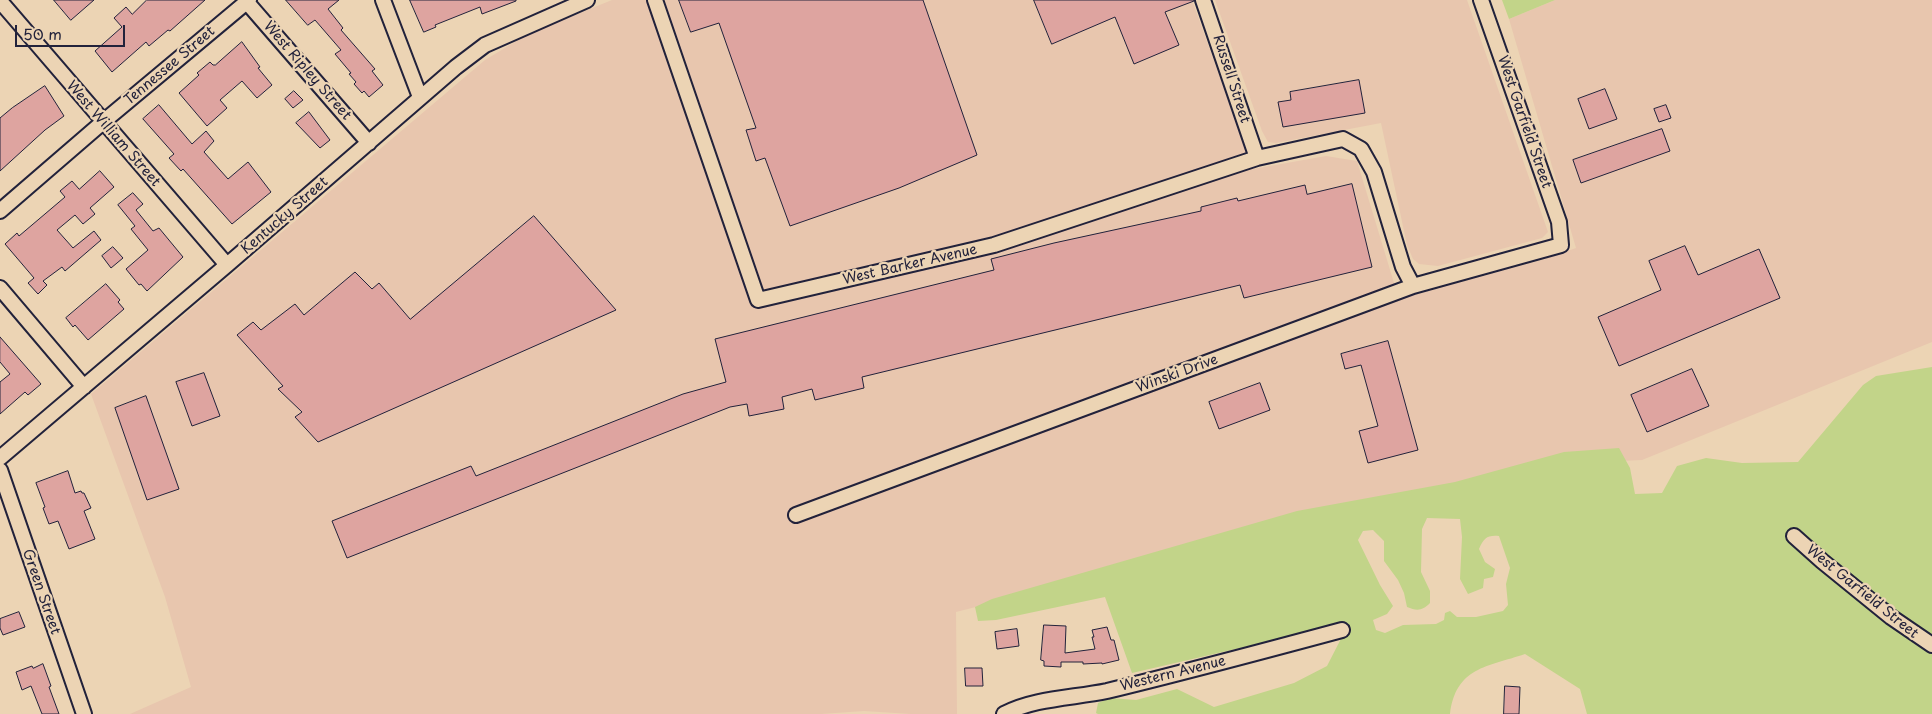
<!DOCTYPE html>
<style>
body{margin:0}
#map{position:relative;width:1932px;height:714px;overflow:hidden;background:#ecd4b4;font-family:"Playpen Sans",sans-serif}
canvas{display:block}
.scale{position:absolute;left:15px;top:25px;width:110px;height:22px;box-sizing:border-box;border:2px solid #22223b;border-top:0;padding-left:6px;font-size:15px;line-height:18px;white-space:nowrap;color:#22223b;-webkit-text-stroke:4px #ecd4b4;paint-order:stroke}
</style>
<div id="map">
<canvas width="1932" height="714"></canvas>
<div class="scale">50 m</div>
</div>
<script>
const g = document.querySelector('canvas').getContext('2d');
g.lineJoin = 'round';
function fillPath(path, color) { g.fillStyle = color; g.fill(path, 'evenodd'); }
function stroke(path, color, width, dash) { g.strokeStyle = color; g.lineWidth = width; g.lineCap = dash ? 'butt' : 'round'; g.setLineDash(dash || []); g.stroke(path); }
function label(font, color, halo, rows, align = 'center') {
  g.font = font + ' "Playpen Sans",sans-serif'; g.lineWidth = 4.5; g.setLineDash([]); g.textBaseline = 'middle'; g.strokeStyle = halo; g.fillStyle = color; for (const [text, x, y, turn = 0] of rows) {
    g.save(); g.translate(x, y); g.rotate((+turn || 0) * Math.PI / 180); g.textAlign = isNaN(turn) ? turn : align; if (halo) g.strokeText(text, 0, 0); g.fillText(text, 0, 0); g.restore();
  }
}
const built = new Path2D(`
 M612 0H1192L1253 169 1326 156 1357 161 1394 283 1414 295 1545 259 1576 248 1509 19 1555 0H1932V342L1642 460 1537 465 956 612 957 714H911L864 711 821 714H130L191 687 165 597 91 394 485 60 528 34Z
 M1215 0H1467L1548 232 1542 238 1438 266 1419 264 1413 259 1407 245 1381 123 1276 143 1268 142 1262 131Z`);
const green = new Path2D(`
 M1502 0H1555L1509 19Z
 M1932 367V714H1587L1580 689 1525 654C1487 667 1456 667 1450 714H1098L1096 713 1098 703 1110 698 1136 700 1177 689 1214 707 1294 683 1327 666 1347 627 1335 626 1132 673 1105 597 996 620 978 621 975 607 992 599 1297 511 1455 482 1564 452 1619 448 1630 468 1635 494 1662 493 1677 466 1706 458 1742 463 1798 462 1863 385 1876 376ZM1427 518 1460 519 1462 537 1460 579 1468 594 1483 588 1484 579 1493 577 1495 569 1485 562 1479 549C1484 538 1487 535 1499 536L1510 568 1506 584 1508 605 1503 611 1476 617H1457L1450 611 1445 613 1444 620 1436 624 1403 625 1385 633 1376 630 1373 620 1387 614 1393 606 1380 585 1358 540 1363 531 1373 530 1384 541V561L1398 580 1404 593 1407 607C1417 611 1422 611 1430 603V591L1421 572 1422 529Z`);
const building = new Path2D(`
 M54 0H94L71 20Z
 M147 0H205L170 31 168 30 149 46 146 42 112 72 95 51 122 27 114 18 126 7 132 14Z
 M286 0H339L328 9 343 28 341 30 375 69 372 71 383 85 369 97 364 91 362 93 354 84 356 82 349 74 351 73 335 54 341 50 315 20 308 25Z
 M410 0H516V1L482 14 480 7 435 25 436 27 424 32Z
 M679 0H923L977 155 899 188 790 226 765 158 756 161 746 130 756 128 719 23 691 32Z
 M1034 0H1194V1L1165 12 1179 45 1134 64 1115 17 1052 44Z
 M242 42 260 67 258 68 272 85 257 98 242 81 220 100 227 108 207 126 179 93 199 75 197 73 210 62 213 65H215Z
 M1359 80 1365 113 1283 127 1278 102 1291 100 1290 92Z
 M45 86 64 116 45 130 0 171V118L12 108Z
 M1605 89 1617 119 1589 129 1578 99Z
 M294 91 303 100 293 108 285 99Z
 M159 105 192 144 206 131 214 141 204 152 228 179 248 162 271 192 232 224 183 169 181 171 169 158 174 154 143 119Z
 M1666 105 1671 118 1659 122 1654 109Z
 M309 112 330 140 320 148 296 123Z
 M1662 129 1670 151 1581 183 1573 160Z
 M100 171 114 187 90 208 95 214 83 224 75 215 57 230 73 248 94 231 101 240 65 271 62 267 43 281 47 285 38 294 28 283 34 278 5 244 17 233 19 236 65 197 60 191 72 181 79 189Z
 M1352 184 1372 267 1244 298 1240 285 862 377 864 388 815 400 812 389 782 397 784 409 749 416 747 404 730 407 347 558 332 521 471 466 476 476 683 394 726 382 715 339 994 270 991 259 1054 243 1201 211V207L1237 198 1238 201 1305 185 1307 194Z
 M133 193 143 204 136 210 153 231 159 228 183 257 147 291 141 284 139 285 126 269 148 250 131 229 135 226 118 205Z
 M534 216 616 310 318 442 295 417 302 412 278 389 283 386 237 335 253 322 261 330 295 304 304 315 355 272 372 289 379 283 410 319Z
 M1685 246 1698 275 1759 249 1780 298 1619 366 1598 317 1661 290 1649 261Z
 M113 247 123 258 111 268 102 256Z
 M106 284 120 300 118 302 124 309 88 340 75 325 73 327 66 318Z
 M0 337 41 384 28 395 25 392 0 414V382L10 374 0 362Z
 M1388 341 1418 450 1368 463 1359 431 1378 426 1361 365 1345 369 1341 354Z
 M1692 369 1709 406 1647 432 1631 395Z
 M204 373 220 416 192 426 176 382Z
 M1260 383 1270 410 1219 429 1209 402Z
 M146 396 179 489 147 500 115 408Z
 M68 471 75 493 81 491 82 493H84L91 508 84 511 95 539 69 549 58 521 49 524 43 508 45 507 36 483Z
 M19 612 25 627 3 635 0 628V619Z
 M1044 625 1066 626 1065 653 1095 649 1092 637H1094L1092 630 1107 627 1111 640H1114L1119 660 1102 664V663L1083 664V662H1061V667L1044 666V661L1041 660Z
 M1017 629 1019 646 997 649 995 632Z
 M43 664 51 686 49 687 59 714H42L31 686 22 690 16 672 32 666 33 668Z
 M965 668H982L983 686H966Z
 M1505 686 1520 687 1519 714H1504Z`);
const street = new Path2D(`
 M245 0 369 143
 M383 0 420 97
 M655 0 758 300 994 245 1257 158 1343 139 1361 149 1374 172 1403 267 1413 286
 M1203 0 1257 158
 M0 1 227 265
 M0 211 103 122 249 0
 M0 288 84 387
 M0 458 227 265 456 67 485 45 587 0
 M0 470 84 714
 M796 515 1413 286 1561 245 1559 222 1481 0
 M1794 536 1822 561 1891 617 1932 645
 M1004 714C1034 698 1074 698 1107 691 1186 672 1264 651 1342 630`);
const streetNames = [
 ["Tennessee Street",170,66,-40],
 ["West Ripley Street",307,71,49],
 ["Russell Street",1231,79,72],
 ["West Garfield Street",1524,122,71],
 ["West William Street",113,134,49],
 ["Kentucky Street",285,216,-41],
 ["West Barker Avenue",910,265,-13],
 ["Winski Drive",1177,374,-20],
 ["Green Street",41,592,71],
 ["West Garfield Street",1862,592,39],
 ["Western Avenue",1173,674,-14]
];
fillPath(built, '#e8c6ae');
fillPath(green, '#c2d489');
fillPath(building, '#dea4a0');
stroke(building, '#22223b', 1);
stroke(street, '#22223b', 18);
stroke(street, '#ecd4b4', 14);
label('14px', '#22223b', '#ecd4b4', streetNames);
</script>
